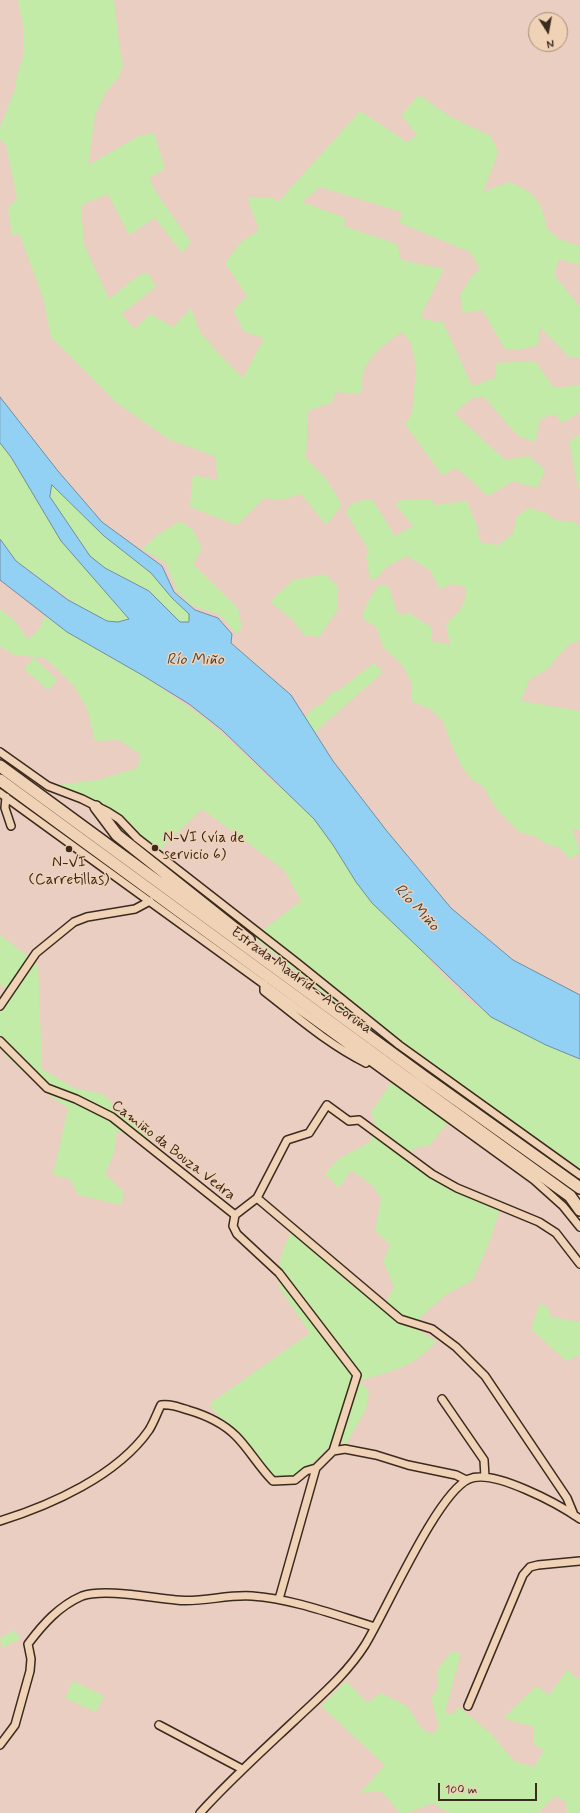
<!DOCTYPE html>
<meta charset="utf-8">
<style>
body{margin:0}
#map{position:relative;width:580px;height:1813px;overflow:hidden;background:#eacec2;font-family:Mynerve,sans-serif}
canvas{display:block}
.north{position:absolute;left:528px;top:12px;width:40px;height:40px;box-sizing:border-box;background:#f0d2b6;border:1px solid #a88f79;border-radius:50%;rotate:169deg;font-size:11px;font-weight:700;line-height:16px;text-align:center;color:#3b2a1e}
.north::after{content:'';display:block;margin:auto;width:14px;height:18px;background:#3b2a1e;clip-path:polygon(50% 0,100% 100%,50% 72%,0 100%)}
.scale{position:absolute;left:438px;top:1783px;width:99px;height:18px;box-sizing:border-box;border:2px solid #3b2a1e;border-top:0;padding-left:5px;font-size:12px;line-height:14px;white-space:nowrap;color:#3b2a1e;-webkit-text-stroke:3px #f0d2b6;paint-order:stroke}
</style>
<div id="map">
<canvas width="580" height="1813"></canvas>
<div class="north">N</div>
<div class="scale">100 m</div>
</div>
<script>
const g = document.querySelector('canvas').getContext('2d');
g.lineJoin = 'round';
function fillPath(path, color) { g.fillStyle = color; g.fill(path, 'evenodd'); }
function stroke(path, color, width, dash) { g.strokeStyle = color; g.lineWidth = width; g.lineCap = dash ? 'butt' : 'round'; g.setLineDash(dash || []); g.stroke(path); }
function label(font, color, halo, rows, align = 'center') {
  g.font = font + ' Mynerve,sans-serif'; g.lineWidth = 3; g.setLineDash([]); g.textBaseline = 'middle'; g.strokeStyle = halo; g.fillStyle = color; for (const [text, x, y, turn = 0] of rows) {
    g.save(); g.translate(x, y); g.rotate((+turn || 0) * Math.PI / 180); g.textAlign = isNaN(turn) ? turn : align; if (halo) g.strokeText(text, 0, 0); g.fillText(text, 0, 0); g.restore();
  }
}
const green = new Path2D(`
 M18 0H114L120 50 123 64 120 75 105 93 95 115 88 165 139 136 154 133 165 169 149 178 157 194 191 242 182 253 155 218 129 235 108 194 81 205 84 245 109 299 139 275 148 273 156 287 121 314 134 329 150 314 173 327 191 308 200 332 219 354 243 378 264 338 244 332 233 310 247 296 225 263 241 242 259 230 247 197H272L278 202 360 111 407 142 417 135 401 115 419 95 451 117 491 136 498 152 483 192 509 182C536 193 541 200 547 229L559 239 580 246 579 265 559 259 554 275 580 307V358L569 357 540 327 538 345 522 349H505L482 310 463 313 460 295 471 277 480 269 470 252 400 223 401 212 320 187 302 202 345 218 344 226 397 244 401 260 444 269 420 317 432 321 443 322 472 386 496 377V363L535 361 554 388 580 385V412L562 423 555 414 540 419 535 442 518 436 484 397 472 398 454 413 505 460 529 456 545 470 537 488 513 481 488 496 457 468 442 475 405 424 412 414 416 368 411 343 402 332C388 340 368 357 363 373 361 380 364 387 360 394L336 392 332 402 308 411 306 458 326 479 342 505 326 525 301 494 281 500 265 498 236 525 190 507 193 475 217 480 216 457 168 439 117 403 51 337 43 298 19 233 12 236 8 209 17 198 6 145 0 139V127L15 89 17 74 23 57V26Z
 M580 434V490L578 488 569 442Z
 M0 443 105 590 129 619 118 622 107 621 86 611 16 561 0 539Z
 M52 485 104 536 151 573 172 598 189 614V622H180L149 591 105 568 90 556 50 497Z
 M372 499 395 536 413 526 395 504 402 500 432 499 434 505 467 501 479 531 476 535H479L481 543 499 545 513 533 517 516 529 508 546 513 555 520 574 522 580 526V640L568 645 547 669 529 680 521 701 580 711V829H572L580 852 570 859 559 847 548 845 536 837 519 832 494 806 484 787 471 779 462 767 451 744 443 721 430 709 411 701 412 684 403 666 383 647 376 627 362 618 367 603 379 585H388L397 612 403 615 409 613 431 627 432 641 450 645 446 623C459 615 467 602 466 587L452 584 440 589 430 570 407 556 386 567 378 577 370 580 366 555 369 551 346 512 347 509 355 502Z
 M180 521 193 530 202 548 193 564 238 608 242 628 237 634 220 615 191 605 177 591 166 563 142 549 157 535Z
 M325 574 338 587V609L319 637 304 635 292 619 270 602 293 580Z
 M0 609 13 619 28 639 38 631 45 616 64 630 147 678 204 718 236 746 272 781 316 819 358 874 439 971 469 1001 503 1024 580 1060V1168L505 1116 490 1109 433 1068 260 932 301 901 284 870 202 809 159 851 144 841 113 810 88 797 55 785 98 780 137 768 141 755 119 740 95 741 87 709 74 686 54 666 44 658 14 655 0 646Z
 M34 658 57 680 48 690 24 669Z
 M374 663 383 672 315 732 304 718 312 709 323 703 331 693 339 690Z
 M109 817 159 860 273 947 375 1031 508 1129 580 1178V1182L366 1027 197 892 122 835Z
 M0 935 38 964 42 1069 74 1088 103 1094 149 1139 143 1145 117 1130 114 1153 105 1174 124 1192 121 1205 78 1195 70 1179 53 1175 68 1108 49 1095 8 1057V1059L0 1046V997L7 990 0 984Z
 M393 1080 449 1121 429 1146 417 1147 403 1157 436 1179 501 1206 489 1243 473 1280 445 1295 411 1326 436 1341C414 1368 390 1371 359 1381L369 1391 366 1409 346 1444 336 1439 306 1470 286 1480 266 1476 209 1404 310 1333 279 1287 278 1270 283 1249 291 1232 322 1259H340L335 1271 357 1289 383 1307 394 1287 383 1261 390 1245 375 1231 381 1198 372 1185 351 1170 339 1188 325 1174 338 1159 370 1142 375 1123 371 1112Z
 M539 1304C548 1305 549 1309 551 1317L580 1322V1355L566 1361 531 1329Z
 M15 1630 20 1639 2 1648 0 1638Z
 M451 1652 461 1653 445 1712 452 1715 459 1707 491 1734 514 1761 534 1767 544 1750 533 1744 534 1727 503 1718 536 1686 549 1695 568 1669 576 1679 580 1676V1813H567L566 1802 555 1796 538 1813H449L433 1803 407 1813H400L381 1791 360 1793 385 1765 321 1706 346 1681 367 1703 381 1693 407 1706 421 1728 432 1735 439 1726 431 1698 438 1688V1669Z
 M73 1681 104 1696 96 1712 65 1698Z`);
const water = new Path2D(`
 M0 397 58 471 102 522 162 566 174 592 195 610 218 618 232 634 231 643 291 695 333 761 386 830 451 908 513 960 580 995V1059L546 1045 491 1017 372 903 356 882 333 845 314 819 222 730 189 704 142 675 67 632 0 580V539L16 561 68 600 107 621 118 622 129 619 61 541 11 457 0 443ZM52 485 104 536 151 573 172 598 189 614V622H180L149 591 105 568 90 556 50 497Z`);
const minor = new Path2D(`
 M0 752 48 786 82 799 108 812 119 819 137 838 296 962 399 1045 580 1175
 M0 793 534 1180 563 1206 580 1227
 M6 797 5 808 11 826
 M264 984V991C296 1016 329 1045 366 1063
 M0 1006 36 953 74 922 87 917 135 909 150 901
 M0 1041 47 1088 76 1099 112 1117 235 1215 257 1198 287 1140 309 1133 327 1105 349 1121 359 1120 432 1174 457 1188 539 1222 556 1233 580 1264
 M257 1198 400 1319 432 1329 456 1347 485 1376 567 1498 574 1515
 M235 1215 233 1226 237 1234 279 1273 357 1375 333 1451
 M442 1399 484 1460 485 1477
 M0 1521C51 1505 117 1476 149 1430 154 1422 157 1413 161 1405 171 1404 179 1407 188 1410 205 1415 223 1423 236 1436 249 1449 259 1467 273 1481L295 1480 306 1471 316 1468 333 1451 345 1449 376 1455 408 1465 456 1475 466 1480
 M279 1599 316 1468
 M468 1706 523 1575 530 1567 538 1565 580 1561
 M159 1725 242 1769
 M0 1745 15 1725 30 1671 31 1659 28 1644C43 1624 59 1606 82 1596 105 1588 151 1598 176 1600 201 1603 227 1594 252 1596 294 1599 335 1615 375 1627
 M200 1813C229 1781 261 1752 293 1722 318 1698 346 1675 365 1645 386 1611 437 1493 469 1479 493 1468 560 1505 580 1519`);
const highway = new Path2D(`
 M0 766 423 1076 580 1188
 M0 780 404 1076 570 1196 580 1210
 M96 807 117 835 249 940`);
const markers = [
 [155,848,4,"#3b2a1e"],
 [69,849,4,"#3b2a1e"]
];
const poiNames = [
 ["N-VI (vía de",163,839],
 ["servicio 6)",163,856],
 ["N-VI",69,864,"center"],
 ["(Carretillas)",69,881,"center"]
];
const streetNames = [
 ["Estrada Madrid - A Coruña",301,981,36],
 ["Camiño da Bouza Vedra",173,1151,38]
];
const waterNames = [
 ["Río Miño",195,661],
 ["Río Miño",416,908,47]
];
fillPath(green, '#c1eba7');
fillPath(water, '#93d1f4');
stroke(water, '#708e9e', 1);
stroke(minor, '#3b2a1e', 10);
stroke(highway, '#3b2a1e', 14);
stroke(minor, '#f0d2b6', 7);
stroke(highway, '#f0d2b6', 11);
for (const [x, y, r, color] of markers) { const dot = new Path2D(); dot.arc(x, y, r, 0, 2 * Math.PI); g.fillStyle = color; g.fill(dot); stroke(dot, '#f0d2b6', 1.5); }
label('15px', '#3b2a1e', '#f0d2b6', poiNames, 'left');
label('15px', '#3b2a1e', '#f0d2b6', streetNames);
label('italic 16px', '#48433e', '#f0d2b6', waterNames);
</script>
